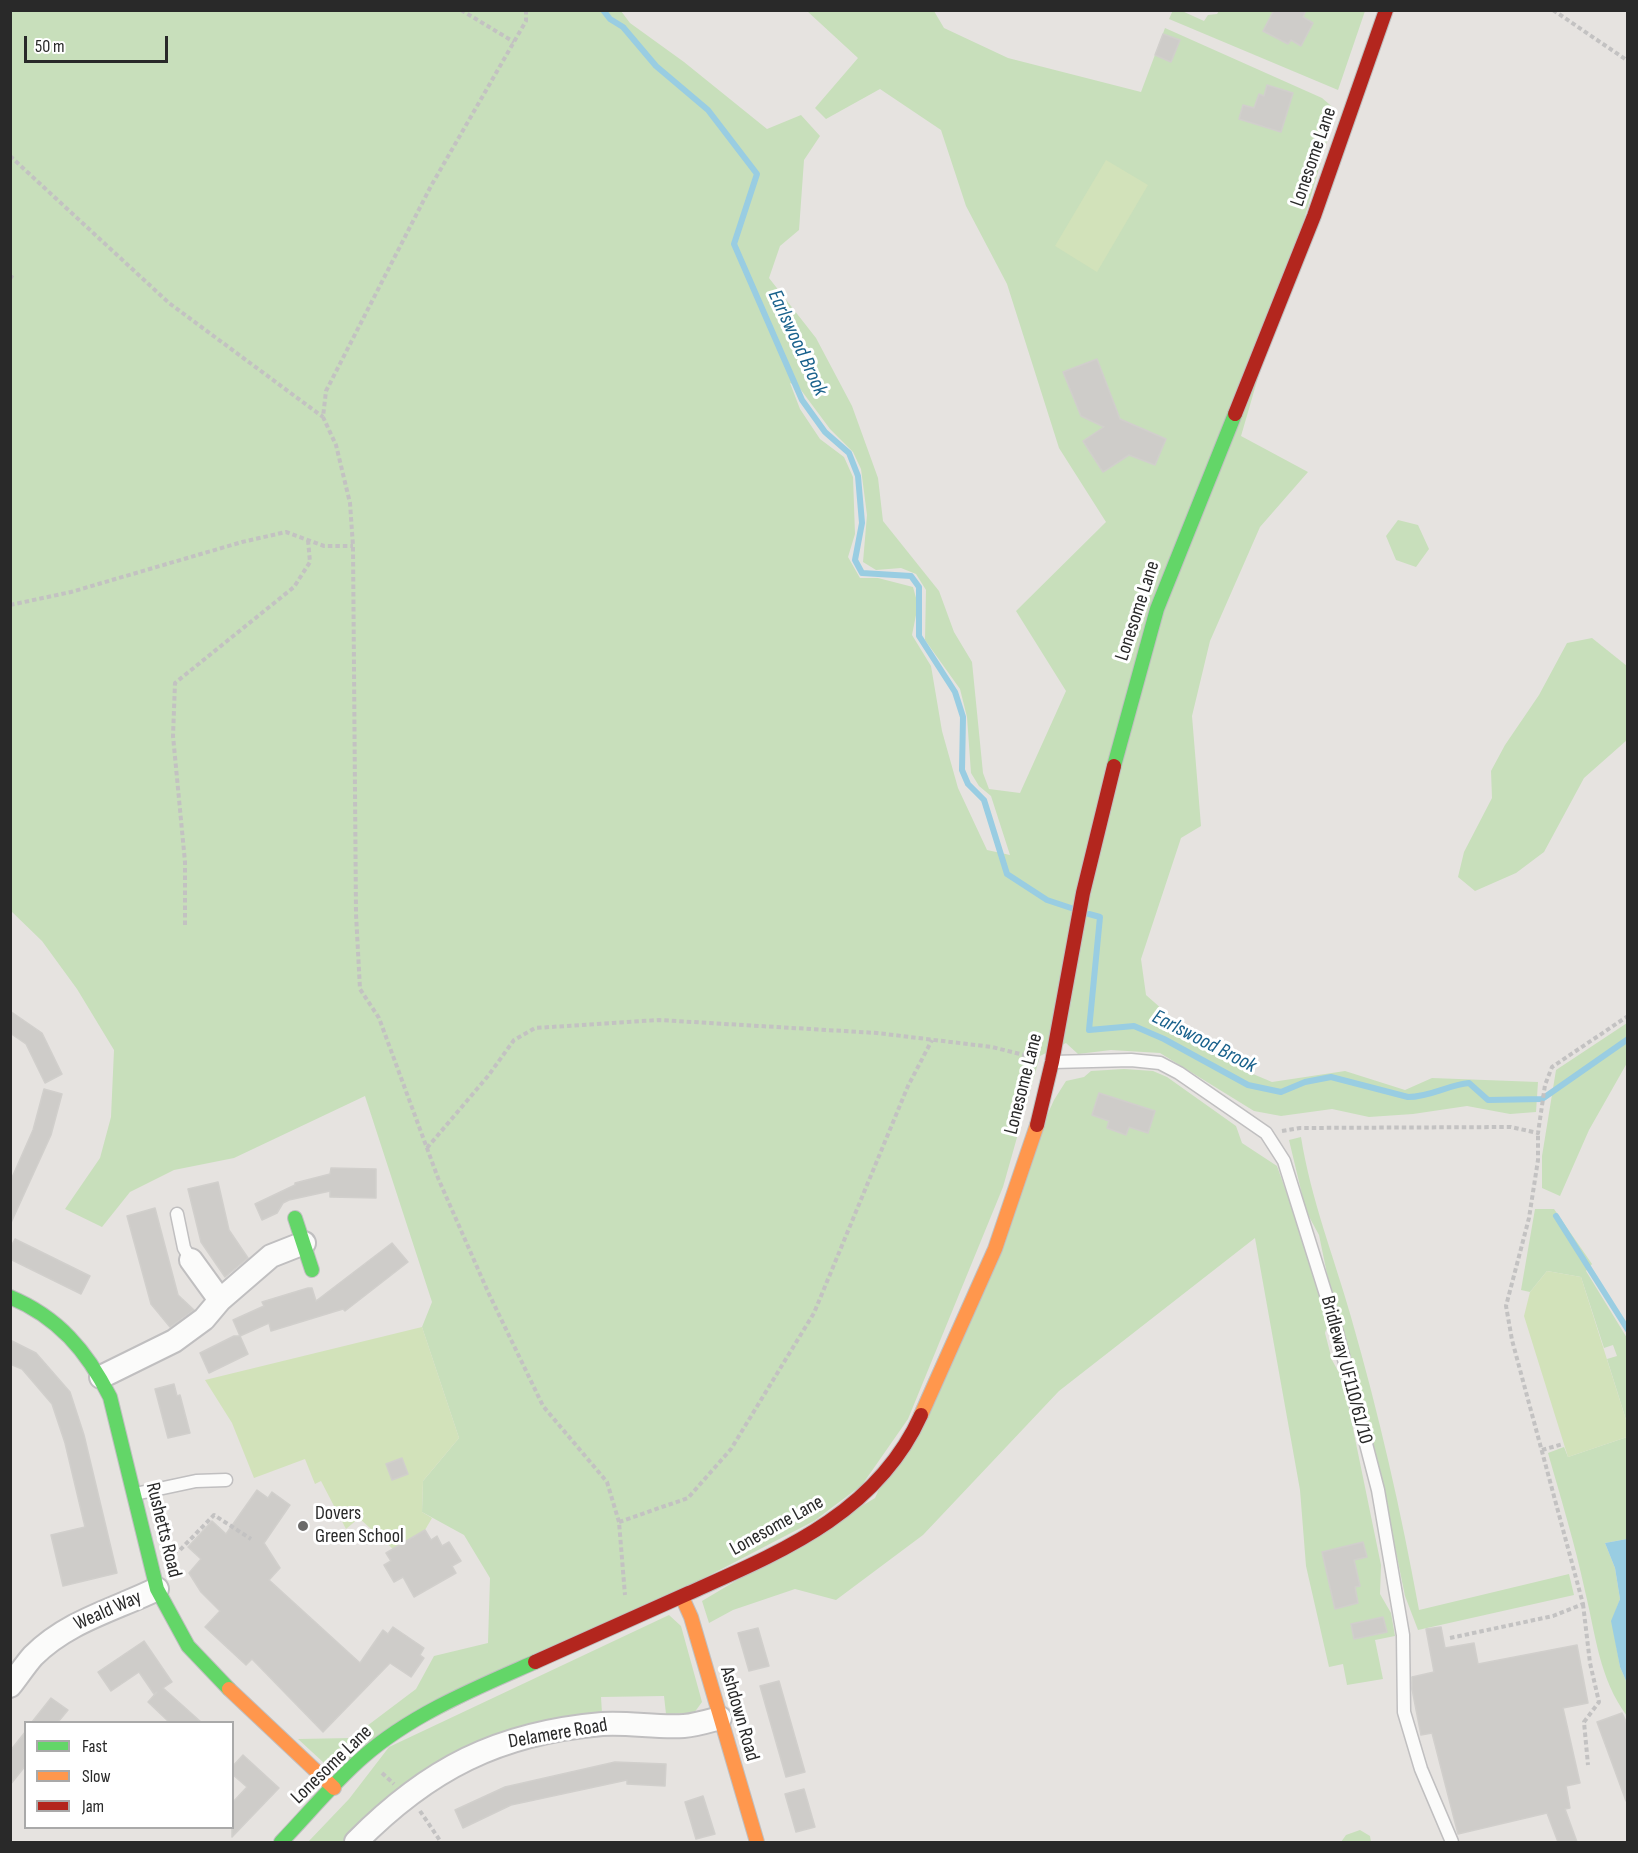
<!DOCTYPE html>
<style>
body{margin:0}
#map{position:relative;width:1638px;height:1853px;overflow:hidden;background:#e6e3e0;font-family:"Sofia Sans Condensed",sans-serif}
canvas{display:block}
.frame{position:absolute;inset:0;border:12px solid #292929;pointer-events:none}
.legend{position:absolute;left:24px;top:1721px;width:210px;height:108px;box-sizing:border-box;background:#fff;border:2px solid #a9a9a9;margin:0;padding:8px 10px;list-style:none;font-size:18px;color:#292929}
.legend li{display:flex;align-items:center;gap:12px;height:30px}
.legend b{width:30px;border:2px solid #a9a9a9}
.scale{position:absolute;left:24px;top:36px;width:144px;height:27px;box-sizing:border-box;border:3px solid #292929;border-top:0;padding-left:8px;font-size:18px;line-height:21px;white-space:nowrap;color:#292929;-webkit-text-stroke:4px #fff;paint-order:stroke}
</style>
<div id="map">
<canvas width="1638" height="1853"></canvas>
<div class="frame"></div>
<ul class="legend">
<li><b style="height:8px;background:#63d668"></b>Fast</li>
<li><b style="height:8px;background:#ff974d"></b>Slow</li>
<li><b style="height:8px;background:#b3261e"></b>Jam</li>
</ul>
<div class="scale">50 m</div>
</div>
<script>
const g = document.querySelector('canvas').getContext('2d');
g.lineJoin = 'round';
function fillPath(path, color) { g.fillStyle = color; g.fill(path, 'evenodd'); }
function stroke(path, color, width, dash) { g.strokeStyle = color; g.lineWidth = width; g.lineCap = dash ? 'butt' : 'round'; g.setLineDash(dash || []); g.stroke(path); }
function label(font, color, halo, rows, align = 'center') {
  g.font = font + ' "Sofia Sans Condensed",sans-serif'; g.lineWidth = 6; g.setLineDash([]); g.textBaseline = 'middle'; g.strokeStyle = halo; g.fillStyle = color; for (const [text, x, y, turn = 0] of rows) {
    g.save(); g.translate(x, y); g.rotate((+turn || 0) * Math.PI / 180); g.textAlign = isNaN(turn) ? turn : align; if (halo) g.strokeText(text, 0, 0); g.fillText(text, 0, 0); g.restore();
  }
}
const green = new Path2D(`
 M1173 10 1182 11 1204 21 1208 15 1217 14 1219 11H1365L1338 90 1169 19Z
 M11 11H621L630 23 684 62 767 129 801 115 820 136 804 160 799 230 780 246 769 278 816 338 852 406 878 478 883 521 939 591 954 632 972 662 983 773 989 789 1020 793 1066 691 1016 611 1106 522 1059 448 1007 284 966 206 941 130 880 89 826 119 815 108 858 58 807 11H934L944 28 1008 58 1141 92 1165 28 1322 98 1336 110 1241 436 1308 472 1260 527 1210 641 1192 716 1201 826 1181 838 1141 959 1146 995 1203 1045 1241 1069 1272 1082 1345 1071 1405 1090 1432 1078 1538 1082 1536 1112 1510 1114 1467 1106 1413 1114 1369 1117 1332 1109 1281 1116 1254 1111 1160 1053 1111 1050 1078 1054 1066 1043 1040 1056 1003 1187 908 1419 862 1485 814 1521 342 1766 324 1763 298 1739 351 1738 416 1689 434 1656 488 1643 490 1578 464 1535 422 1512 423 1481 459 1438 422 1327 432 1302 365 1096 234 1158 174 1170 130 1192 102 1227 65 1209 100 1158 111 1117 114 1050 77 989 42 941 11 911ZM790 383 798 386 830 429 853 452 861 469 867 515 863 562 876 570 901 568 916 574 926 590 925 640 960 689 967 717 971 773 979 786 991 796 1010 855 987 850 958 788 942 731 931 666 912 635 918 605 913 587 878 578H860L848 557 855 534 853 477 844 457 820 439 800 409Z
 M1398 520 1418 525 1429 549 1416 567 1396 560 1386 536Z
 M1592 638 1627 666V740L1584 778 1544 852 1516 873 1475 891 1458 877 1464 852 1492 798 1491 771 1505 745 1539 695 1567 643Z
 M1627 1023V1063L1589 1130 1560 1196 1542 1188V1156L1556 1070Z
 M1124 1069 1153 1071 1167 1077 1236 1126 1242 1143 1277 1166 1308 1253 1328 1324 1325 1333 1332 1360 1343 1380 1381 1565 1380 1594 1391 1613 1395 1636 1375 1640 1383 1679 1347 1685 1343 1664 1329 1667 1306 1566 1300 1490 1255 1238 1059 1391 923 1535 836 1600 795 1589 733 1610 709 1623 702 1601 875 1498 1054 1100 1066 1081 1084 1077 1091 1071Z
 M1301 1137C1311 1200 1334 1257 1351 1317 1379 1414 1401 1511 1419 1610L1569 1574 1574 1595 1418 1630 1405 1596 1377 1459 1360 1392 1332 1298 1319 1235 1306 1211 1289 1140Z
 M1535 1209H1554L1592 1264 1586 1271 1627 1338V1423L1607 1359 1617 1356 1613 1345 1604 1348 1581 1277 1547 1271 1530 1292 1521 1290Z
 M1627 1437V1539L1605 1543 1615 1568 1620 1599 1612 1621 1620 1667 1627 1683V1716C1599 1678 1596 1636 1585 1591 1575 1544 1561 1499 1548 1453L1564 1447 1568 1457Z
 M669 1615 681 1626 702 1702 694 1713 666 1714 664 1696 601 1697 602 1713 465 1748 425 1770 347 1842H308L349 1799 389 1747Z
 M1360 1830 1370 1836 1371 1842H1341L1346 1835Z`);
const pitch = new Path2D(`
 M1106 160 1148 185 1097 272 1055 246Z
 M1547 1271 1581 1277 1627 1423V1437L1568 1457 1524 1316 1530 1292Z
 M422 1327 459 1438 423 1481 422 1512 432 1518 425 1530 393 1549 359 1518 346 1529 321 1481 315 1484 305 1459 254 1478 232 1423 205 1380Z`);
const water = new Path2D(`
 M1627 1539H1628L1627 1683 1620 1667 1611 1621 1620 1599 1615 1568 1605 1543Z`);
const stream = new Path2D(`
 M603 10 610 19 623 27 656 66 708 110 757 174 734 244 802 400 825 432 849 453 858 476 862 523 855 560 862 573 911 576 919 587V636L955 692 963 717 962 770 968 784 984 800 1007 874 1047 900 1071 908
 M1089 914 1100 917 1089 1030 1134 1026 1164 1039 1248 1085 1281 1092 1305 1082 1331 1077 1408 1097C1430 1097 1448 1085 1469 1083L1488 1100 1542 1099 1628 1039
 M1556 1216 1628 1330`);
const building = new Path2D(`
 M1274 10H1306L1303 17 1313 23 1301 46 1291 40 1288 44 1263 31Z
 M1163 34 1180 40 1171 62 1155 55Z
 M1267 85 1293 93 1281 132 1239 119 1243 105 1254 108 1259 94 1264 96Z
 M1097 359 1120 419 1166 439 1155 465 1129 455 1103 472 1083 441 1104 427 1081 416 1063 372Z
 M10 1011 42 1033 62 1074 45 1083 26 1044 10 1033Z
 M44 1089 62 1094 51 1135 10 1225V1182L33 1130Z
 M1099 1093 1155 1111 1148 1133 1129 1127 1126 1135 1107 1128 1109 1121 1092 1115Z
 M331 1168 376 1169V1198L330 1197V1191L289 1200 283 1203 277 1213 262 1220 255 1204 295 1185V1183L330 1174Z
 M218 1182 229 1230 248 1258 225 1277 201 1242 188 1189Z
 M155 1208 178 1295 194 1310 170 1327 151 1304 127 1216Z
 M15 1239 90 1276 81 1294 10 1259V1248Z
 M392 1243 408 1262 345 1311 343 1309 271 1331 269 1323 240 1336 233 1320 264 1306 262 1302 308 1288H312L316 1301Z
 M234 1336H240L248 1354 209 1373 200 1353Z
 M10 1340 36 1353 70 1392 84 1435 117 1573 63 1586 51 1535 85 1527 65 1443 52 1404 22 1369 10 1364Z
 M174 1384 177 1396 180 1395 190 1433 168 1438 155 1389Z
 M402 1458 408 1474 392 1480 386 1464Z
 M257 1490 268 1498 272 1492 290 1505 264 1543 280 1568 269 1580 360 1663 383 1630 388 1634 393 1627 424 1648 420 1655 424 1658 411 1677 390 1663 323 1732 252 1659 246 1665 205 1627 220 1611 201 1592 189 1573 201 1559 188 1547 212 1521 226 1534Z
 M425 1530 431 1540 437 1536 442 1546 449 1542 461 1561 452 1566 456 1573 414 1597 403 1577 394 1582 384 1565 391 1561 386 1553Z
 M1363 1542 1367 1557 1354 1560 1360 1586 1355 1587 1358 1603 1335 1609 1322 1552Z
 M1383 1617 1387 1632 1354 1639 1351 1624Z
 M1441 1627 1445 1648 1474 1643 1478 1664 1577 1645 1588 1703 1563 1708 1580 1783 1566 1786 1570 1808 1565 1809 1577 1842H1558L1547 1813 1458 1834 1432 1733 1421 1735 1412 1689V1677L1434 1672 1426 1629Z
 M758 1628 769 1666 749 1671 738 1633Z
 M144 1641 172 1682 163 1688 201 1722H169L148 1702 157 1692 154 1694 139 1672 111 1691 98 1672Z
 M779 1681 805 1772 786 1777 760 1686Z
 M51 1698 68 1710 58 1722H32Z
 M1622 1713 1628 1726 1626 1801 1597 1722Z
 M26 1731V1765L10 1785V1751Z
 M243 1755 279 1788 232 1837V1803L247 1787 232 1774V1767Z
 M615 1762 666 1764 665 1786 627 1784V1780L511 1805 463 1828 455 1810 505 1787Z
 M804 1789 815 1827 796 1832 785 1794Z
 M703 1796 715 1834 696 1839 685 1802Z`);
const path = new Path2D(`
 M461 10 514 42
 M526 10V21L431 186 326 391 323 417 336 445 350 503 353 546 356 914 360 989 379 1018 438 1178 488 1292 543 1406 607 1482 619 1522 625 1595
 M1553 10 1628 61
 M10 156 169 303 323 417
 M10 276 13 278
 M10 605 71 592 242 542 286 532 324 546H353
 M185 925V862L173 736 175 683 294 587 310 562 308 540
 M1282 1131 1300 1128 1511 1127 1538 1133 1545 1085 1552 1067 1628 1016
 M427 1148 488 1076 514 1040 535 1028 659 1020 877 1033 992 1047 1028 1056
 M1542 1450 1563 1444
 M619 1522 688 1498 731 1449 814 1313 908 1086 932 1040
 M173 1552 180 1550 214 1515 251 1539
 M1583 1604 1590 1663 1599 1702 1584 1722 1588 1765
 M1450 1638 1553 1616 1583 1604 1512 1340 1506 1306 1529 1218 1538 1160V1133
 M382 1773 394 1784
 M420 1811 441 1842`);
const lane = new Path2D(`
 M1053 1062 1131 1060 1160 1063 1179 1073 1266 1133 1284 1161 1333 1317 1378 1490 1403 1635 1404 1712 1421 1769 1452 1842
 M177 1214 184 1248 191 1260
 M135 1494 196 1481 226 1480`);
const street = new Path2D(`
 M191 1260 220 1300
 M101 1377 174 1341 204 1319 220 1300 271 1256 304 1243
 M10 1686C18 1676 25 1665 33 1656 68 1621 114 1610 157 1589
 M356 1842C428 1769 498 1733 602 1724 629 1722 657 1728 684 1726 696 1725 709 1721 720 1718`);
const fast = new Path2D(`
 M1114 766 1157 609 1235 414
 M295 1218 312 1270
 M10 1297C58 1317 87 1351 110 1397L157 1589 188 1646 229 1689
 M281 1842C308 1814 334 1782 363 1757 412 1714 476 1688 535 1662`);
const slow = new Path2D(`
 M921 1415 995 1249 1037 1125
 M682 1597 691 1617 757 1842
 M229 1689 334 1788`);
const jam = new Path2D(`
 M1235 414 1314 216 1386 10
 M1037 1125 1052 1062 1083 893 1114 766
 M535 1662C586 1639 637 1616 689 1593 781 1552 877 1513 921 1415`);
const markers = [
 [303,1526,6,"#6b6a69"]
];
const streetNames = [
 ["Lonesome Lane",1314,157,-71],
 ["Lonesome Lane",1138,611,-72],
 ["Lonesome Lane",1024,1084,-76],
 ["Bridleway UF110/61/10",1346,1370,75],
 ["Lonesome Lane",777,1526,-29],
 ["Rushetts Road",163,1530,76],
 ["Weald Way",108,1611,-24],
 ["Ashdown Road",739,1714,74],
 ["Delamere Road",558,1734,-10],
 ["Lonesome Lane",332,1765,-44]
];
const poiNames = [
 ["Dovers",315,1514],
 ["Green School",315,1537]
];
const waterNames = [
 ["Earlswood Brook",797,343,65],
 ["Earlswood Brook",1204,1042,27]
];
fillPath(green, '#c8dfbb');
fillPath(pitch, '#d2e2ba');
fillPath(water, '#99cde2');
stroke(stream, '#99cde2', 6);
fillPath(building, '#ceccc9');
stroke(building, '#d1cfcc', 1.5);
stroke(lane, '#c0bfc0', 15);
stroke(street, '#c0bfc0', 26);
stroke(fast, '#c0bfc0', 16);
stroke(slow, '#c0bfc0', 16);
stroke(jam, '#c0bfc0', 16);
stroke(path, '#c3c2c2', 4, [4.5, 3]);
stroke(lane, '#fbfbfa', 12);
stroke(street, '#fbfbfa', 22);
stroke(fast, '#63d668', 14);
stroke(slow, '#ff974d', 14);
stroke(jam, '#b3261e', 14);
for (const [x, y, r, color] of markers) { const dot = new Path2D(); dot.arc(x, y, r, 0, 2 * Math.PI); g.fillStyle = color; g.fill(dot); stroke(dot, '#fff', 2); }
label('20px', '#292929', '#fff', streetNames);
label('20px', '#292929', '#fff', poiNames, 'left');
label('italic 21px', '#19618c', '#fff', waterNames);
</script>
